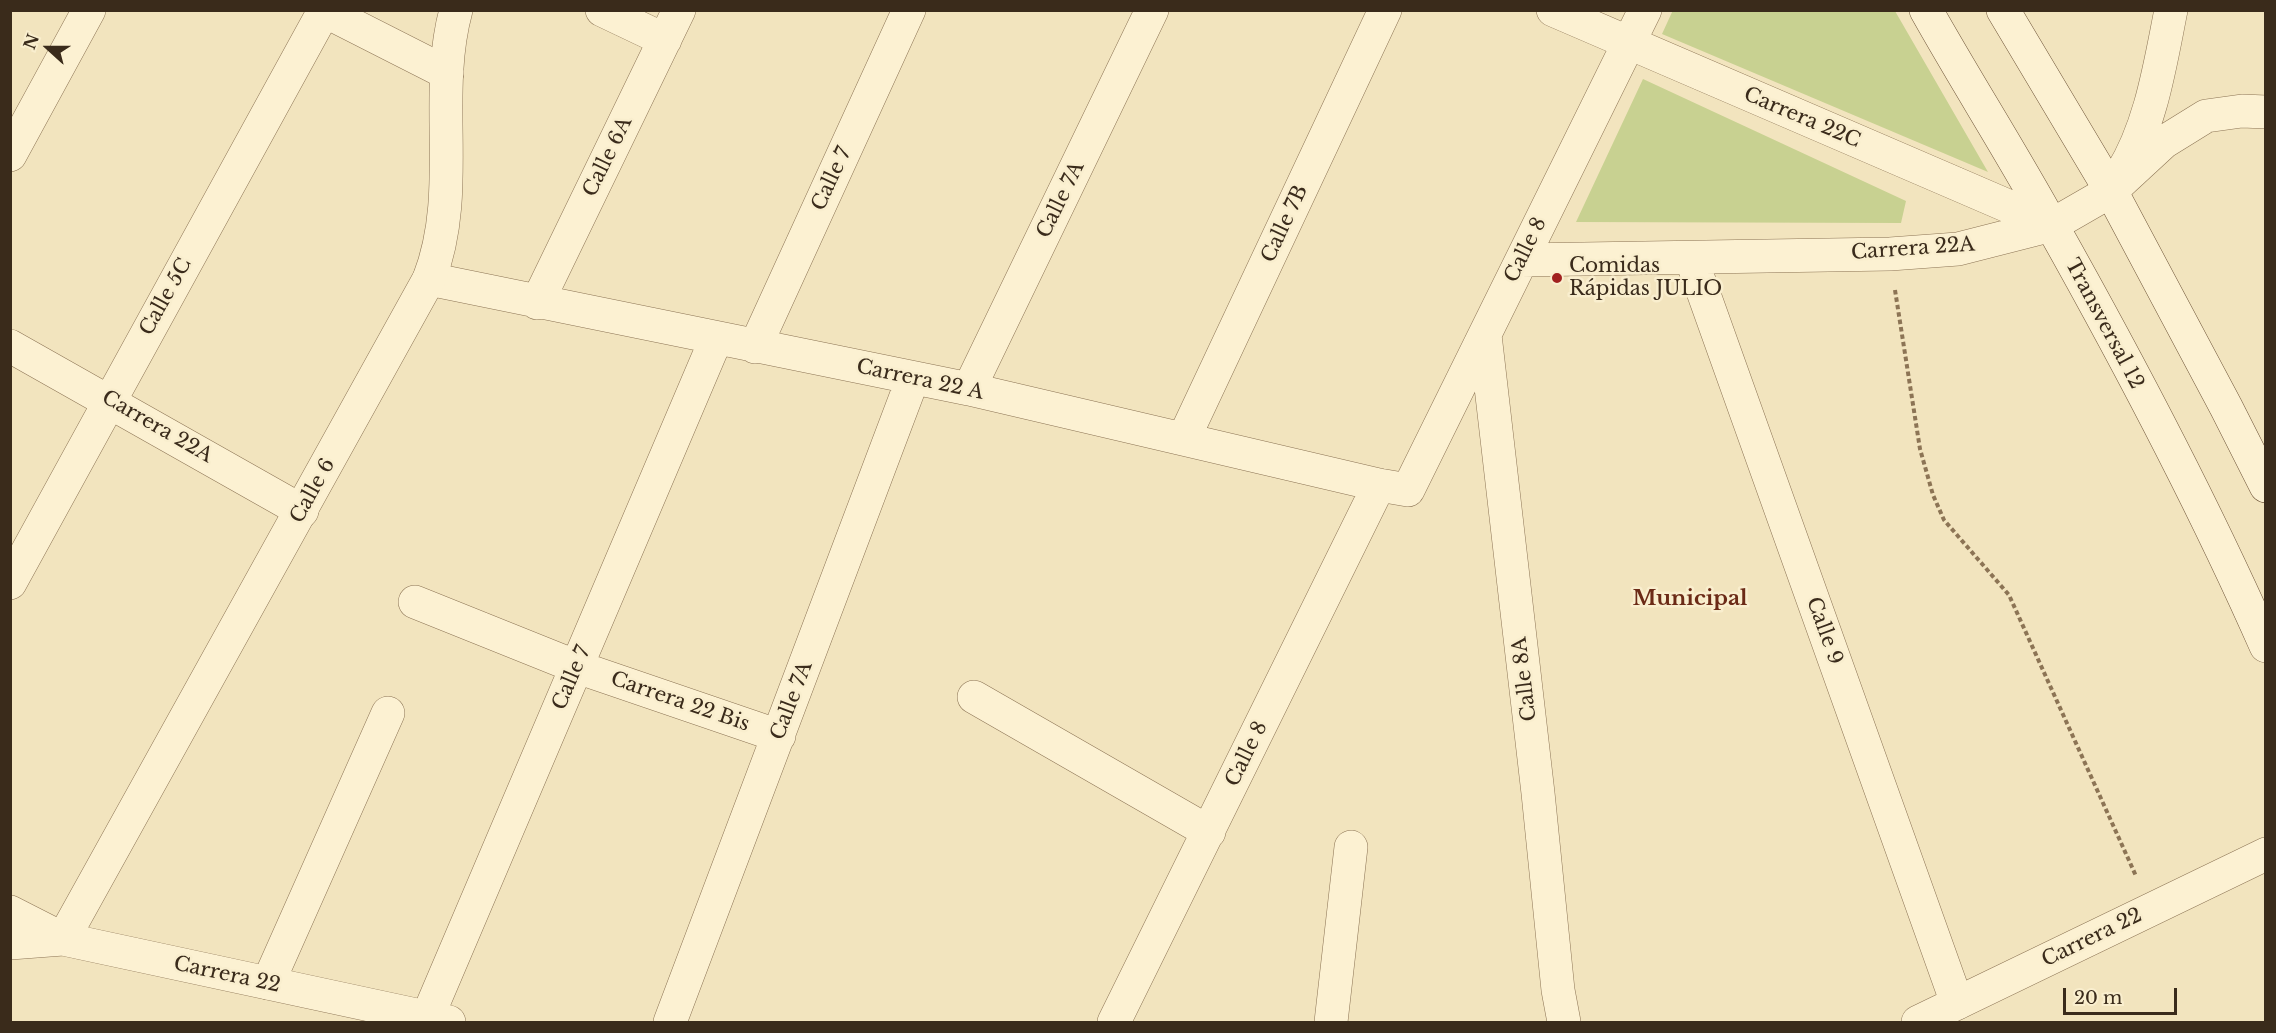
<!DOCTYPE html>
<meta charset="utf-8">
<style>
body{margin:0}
#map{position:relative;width:2276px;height:1033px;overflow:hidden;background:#f2e4be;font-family:"Libre Baskerville",serif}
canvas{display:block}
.frame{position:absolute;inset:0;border:12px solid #3a2b1b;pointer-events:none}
.north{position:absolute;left:18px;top:18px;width:60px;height:60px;-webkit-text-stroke:4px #f9eece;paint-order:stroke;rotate:291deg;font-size:16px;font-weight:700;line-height:24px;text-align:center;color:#3a2b1b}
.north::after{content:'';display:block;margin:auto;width:21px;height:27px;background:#3a2b1b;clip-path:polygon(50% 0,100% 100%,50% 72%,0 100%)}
.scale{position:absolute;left:2063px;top:988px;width:114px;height:27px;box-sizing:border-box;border:3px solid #3a2b1b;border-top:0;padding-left:8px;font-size:18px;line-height:21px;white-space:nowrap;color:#3a2b1b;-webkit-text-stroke:4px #f9eece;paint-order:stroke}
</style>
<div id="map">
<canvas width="2276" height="1033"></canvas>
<div class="frame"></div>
<div class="north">N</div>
<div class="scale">20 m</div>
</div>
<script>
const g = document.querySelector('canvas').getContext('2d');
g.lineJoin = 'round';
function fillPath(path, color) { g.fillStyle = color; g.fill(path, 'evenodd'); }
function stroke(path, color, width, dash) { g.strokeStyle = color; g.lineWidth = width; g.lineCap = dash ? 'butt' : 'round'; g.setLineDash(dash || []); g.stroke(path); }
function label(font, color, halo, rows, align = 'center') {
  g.font = font + ' "Libre Baskerville",serif'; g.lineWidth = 5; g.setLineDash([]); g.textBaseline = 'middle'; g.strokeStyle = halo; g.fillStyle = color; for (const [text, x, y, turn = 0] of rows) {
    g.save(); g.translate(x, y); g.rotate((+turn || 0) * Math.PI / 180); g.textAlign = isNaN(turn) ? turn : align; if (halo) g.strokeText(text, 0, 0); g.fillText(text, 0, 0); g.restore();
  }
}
const green = new Path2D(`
 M1673 10 1895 11 1988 172 1662 34Z
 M1643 79 1906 201 1901 223 1576 222Z`);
const path = new Path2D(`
 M1895 290 1920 449 1933 495 1944 520 2009 595 2136 876`);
const minor = new Path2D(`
 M323 10 447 73
 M602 10 665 40
 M1553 10 2052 225
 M10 155 89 10
 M2121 174C2151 126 2160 65 2171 10
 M1691 258 1957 1003
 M1522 260 1890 254 1958 249 2052 225 2111 191 2164 142 2206 116 2242 111 2266 112
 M429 279 969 389 1379 485 1408 490 1645 10
 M537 303 679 10
 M1485 335 1538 793 1558 990 1564 1022
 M10 346 302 511
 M755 347 909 10
 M969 389 1152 10
 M1184 438 1385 10
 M10 583 324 11
 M415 602 577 667 779 736
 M974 697 1209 832
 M268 983 388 713
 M427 1018 716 339
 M670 1022 913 378
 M1114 1022 1379 485
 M1331 1022 1351 847`);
const tertiary = new Path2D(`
 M10 912 63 939 449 1022
 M63 939 429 279C463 192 432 98 456 10
 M10 943 63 939
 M1918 1022 2266 854`);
const secondary = new Path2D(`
 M1926 10C1967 83 2012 153 2052 226 2129 363 2203 503 2266 646
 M2003 10 2111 191 2226 407 2266 486`);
const markers = [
 [1557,278,6,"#a1211f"]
];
const streetNames = [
 ["Carrera 22C",1802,118,23],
 ["Calle 6A",608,157,-64],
 ["Calle 7",832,179,-65],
 ["Calle 7A",1061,200,-64],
 ["Calle 7B",1285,224,-65],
 ["Carrera 22A",1913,249,-4],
 ["Calle 8",1526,250,-64],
 ["Calle 5C",166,297,-61],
 ["Transversal 12",2104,324,62],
 ["Carrera 22 A",920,380,12],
 ["Carrera 22A",157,427,30],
 ["Calle 6",313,491,-61],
 ["Calle 9",1824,631,70],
 ["Calle 7",572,678,-67],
 ["Calle 8A",1525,679,-97],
 ["Calle 7A",792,701,-69],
 ["Carrera 22 Bis",680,702,19],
 ["Calle 8",1247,754,-64],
 ["Carrera 22",2092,938,-26],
 ["Carrera 22",227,975,12]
];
const poiNames = [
 ["Comidas",1569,266],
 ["Rápidas JULIO",1569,289]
];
const neighbourhoodNames = [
 ["Municipal",1690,599]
];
fillPath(green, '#c8d191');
stroke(minor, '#8c7455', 34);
stroke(tertiary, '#8c7455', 34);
stroke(secondary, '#6e5438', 34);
stroke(path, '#8c7455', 4, [4.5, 3]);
stroke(minor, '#fcf1d2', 33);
stroke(tertiary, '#fcf1d2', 33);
stroke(secondary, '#fcf1d2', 33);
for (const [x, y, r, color] of markers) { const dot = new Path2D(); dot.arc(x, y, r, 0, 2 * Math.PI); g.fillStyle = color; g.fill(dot); stroke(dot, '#f9eece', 2); }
label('20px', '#3a2b1b', '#f9eece', streetNames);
label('20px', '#3a2b1b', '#f9eece', poiNames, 'left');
label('bold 21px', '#6b2a16', '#f9eece', neighbourhoodNames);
</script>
